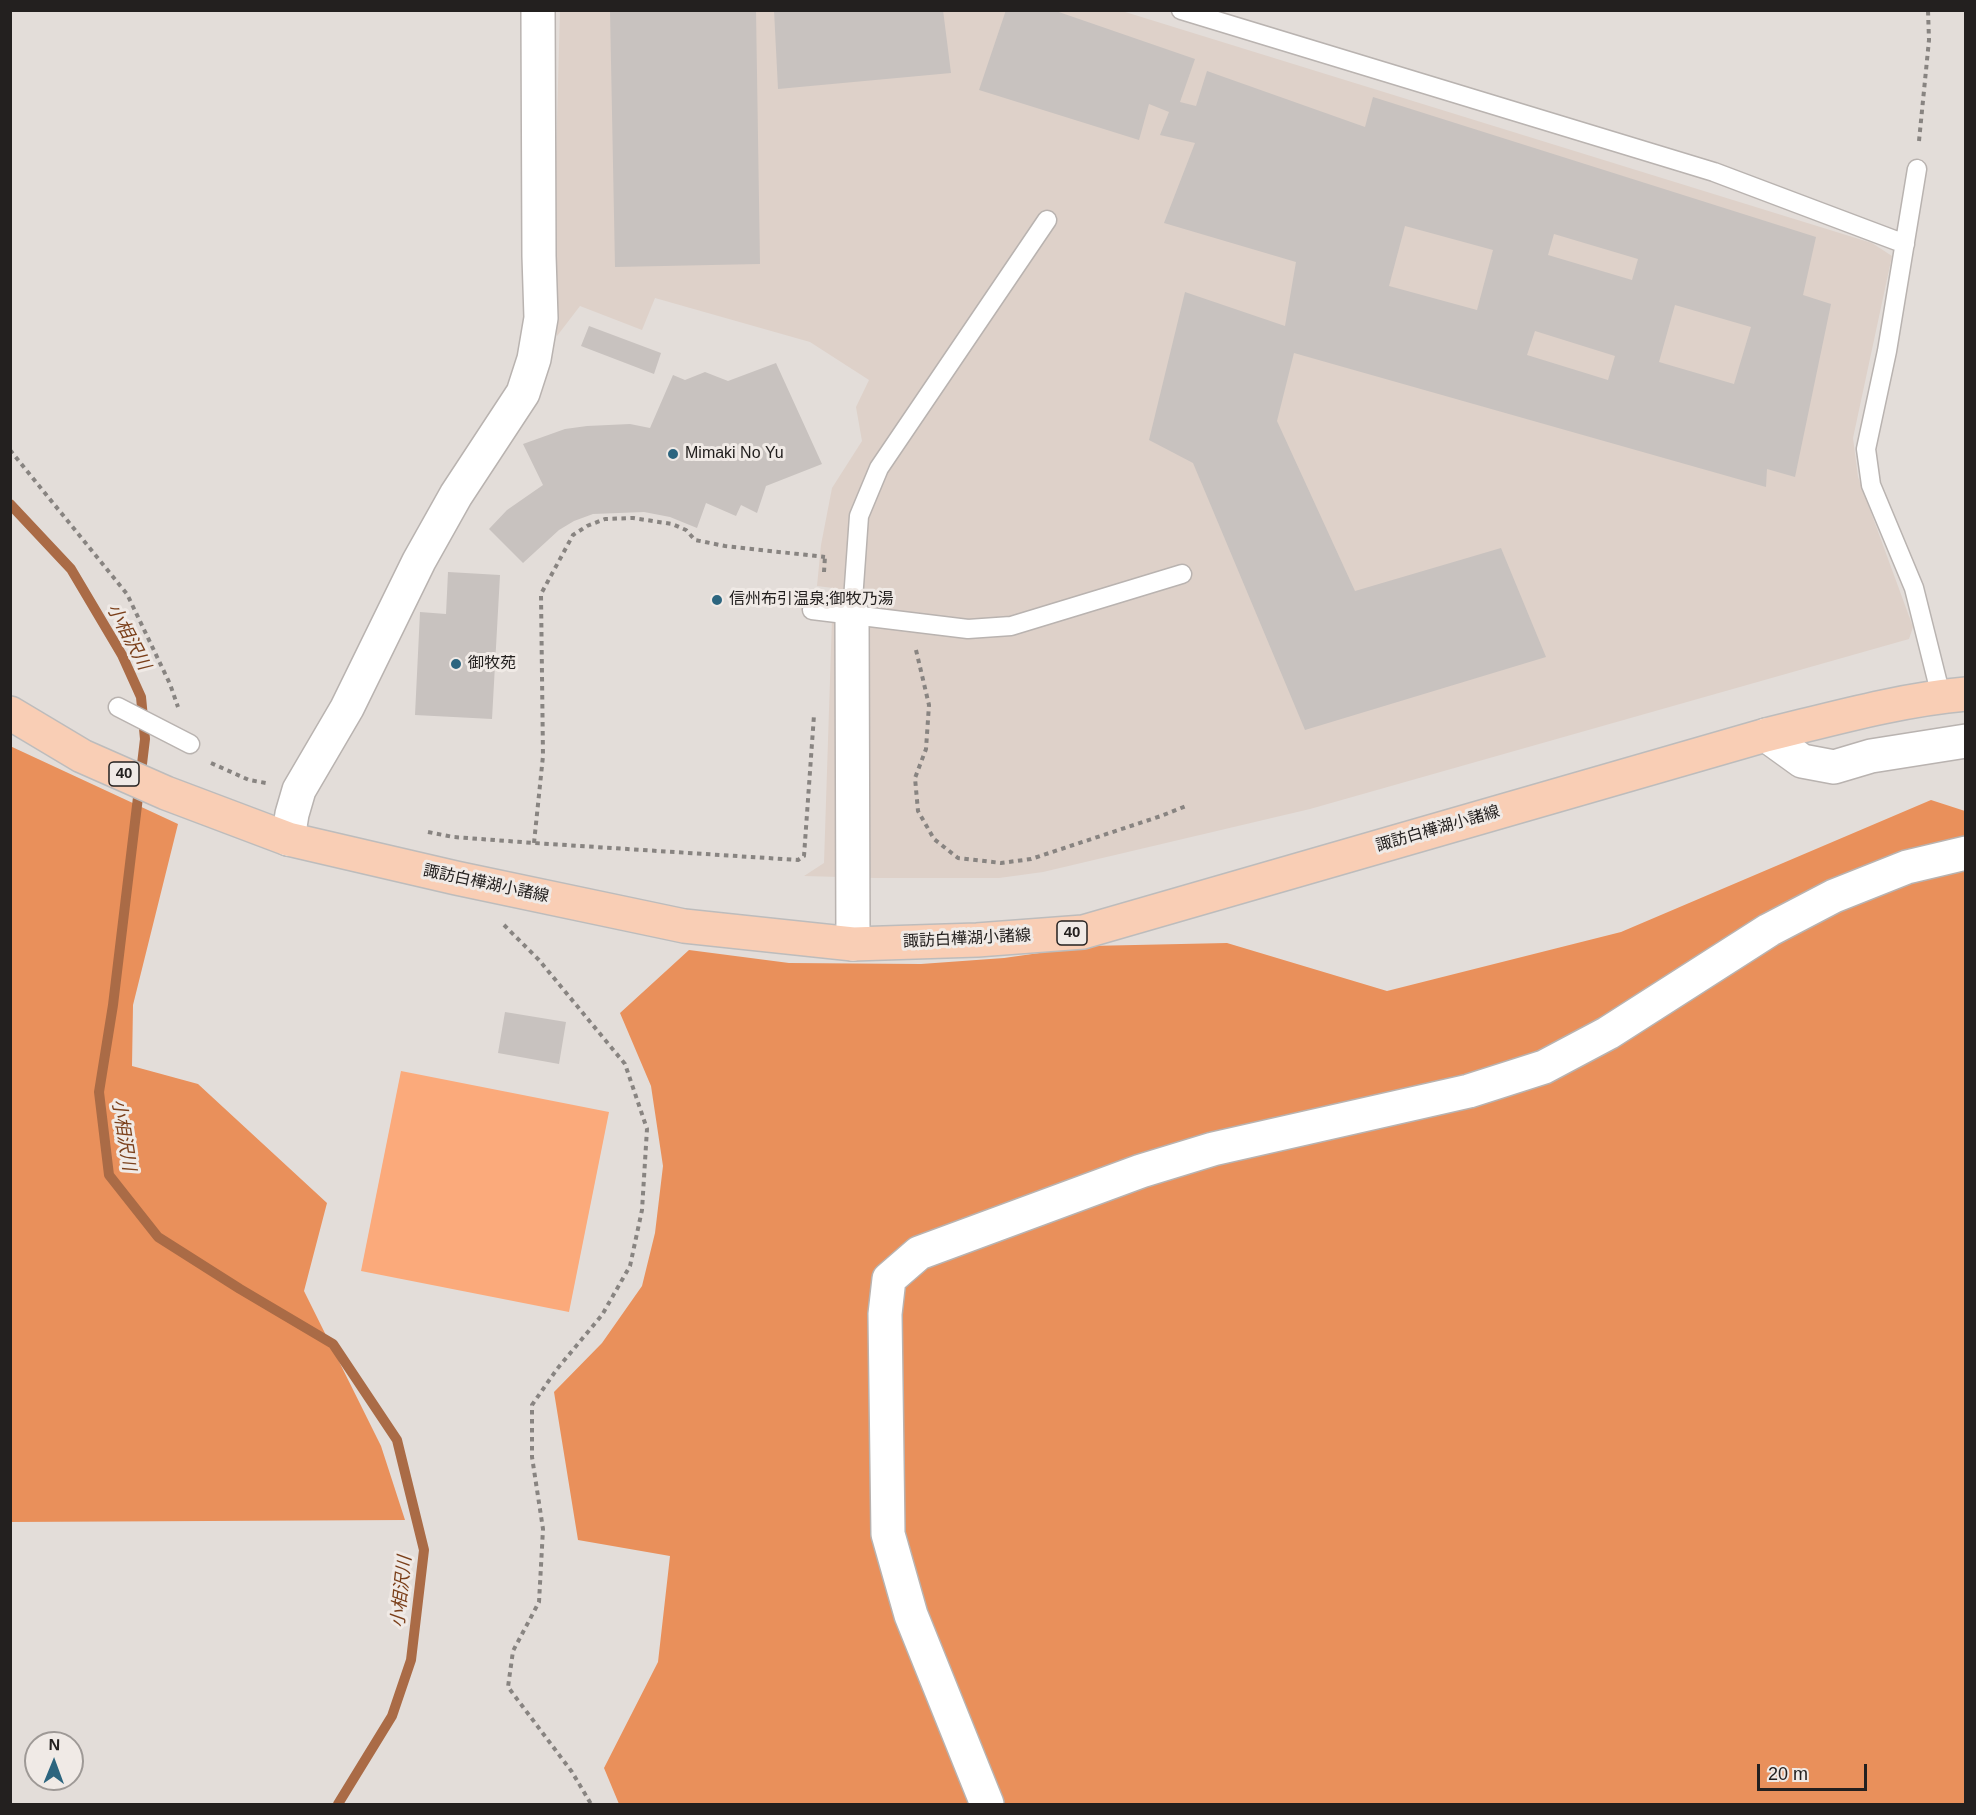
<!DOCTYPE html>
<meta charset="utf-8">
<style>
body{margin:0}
#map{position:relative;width:1976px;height:1815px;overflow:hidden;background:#e3ddd9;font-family:Helvetica,sans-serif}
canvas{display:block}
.frame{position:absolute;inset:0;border:12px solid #23201f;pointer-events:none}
.north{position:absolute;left:24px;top:1731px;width:60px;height:60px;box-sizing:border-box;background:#f0eae6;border:2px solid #9e9996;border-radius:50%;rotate:1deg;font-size:16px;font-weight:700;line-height:24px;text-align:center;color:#23201f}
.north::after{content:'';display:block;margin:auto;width:21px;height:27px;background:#2c657f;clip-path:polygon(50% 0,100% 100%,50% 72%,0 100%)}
.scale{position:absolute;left:1757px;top:1764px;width:110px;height:27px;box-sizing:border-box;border:3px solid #23201f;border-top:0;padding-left:8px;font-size:18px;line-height:21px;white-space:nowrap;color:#23201f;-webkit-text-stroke:4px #f0eae6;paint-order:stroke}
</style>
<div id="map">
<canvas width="1976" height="1815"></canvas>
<div class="frame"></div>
<div class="north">N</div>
<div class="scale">20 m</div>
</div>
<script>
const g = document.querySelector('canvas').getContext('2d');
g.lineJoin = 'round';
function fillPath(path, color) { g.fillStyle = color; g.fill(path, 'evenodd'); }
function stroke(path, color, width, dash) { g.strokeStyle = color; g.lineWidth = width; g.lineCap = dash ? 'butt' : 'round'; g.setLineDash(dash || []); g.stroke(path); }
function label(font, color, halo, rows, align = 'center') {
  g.font = font + ' Helvetica,"Noto Sans JP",sans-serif'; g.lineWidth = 6; g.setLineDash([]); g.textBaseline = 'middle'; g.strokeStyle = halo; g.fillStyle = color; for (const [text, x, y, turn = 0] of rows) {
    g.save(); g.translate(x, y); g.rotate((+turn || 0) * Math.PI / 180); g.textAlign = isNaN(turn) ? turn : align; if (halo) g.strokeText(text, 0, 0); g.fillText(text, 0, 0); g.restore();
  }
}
const built = new Path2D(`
 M560 11H1122L1872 243 1892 256 1853 438 1858 477 1913 627 1909 639 1310 809 1043 872 999 878H875L804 876 824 863 833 588 817 586 821 545 832 488 862 441 856 407 869 380 810 342 655 298 642 330 580 306 557 336 553 266Z`);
const green = new Path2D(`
 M401 1071 609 1112 569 1312 361 1271Z`);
const forest = new Path2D(`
 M10 746 178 824 133 1005 132 1066 198 1084 327 1203 304 1291 381 1446 405 1520 11 1522Z
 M1931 800 1965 811V1804H619L604 1768 658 1662 670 1556 578 1540 554 1392 602 1343 642 1286 655 1233 663 1166 651 1086 620 1013 689 950 789 963 921 964 1004 958 1089 946 1227 943 1387 991 1621 932Z`);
const stream = new Path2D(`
 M10 504 71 569 122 655 141 697 145 739 113 1005 99 1092 109 1175 158 1237 240 1289 333 1344 397 1440 424 1550 411 1660 392 1716 338 1804`);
const building = new Path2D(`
 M610 10H756L760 264 615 267Z
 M774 10H943L951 73 778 89Z
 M1006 10H1053L1195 59 1180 102 1196 106 1207 71 1365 127 1373 97 1816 237 1803 295 1831 304 1795 477 1767 469 1766 487 1294 353 1277 421 1355 591 1501 548 1546 657 1305 730 1193 463 1149 440 1185 292 1285 326 1296 262 1164 223 1195 143 1160 135 1169 112 1149 104 1139 140 979 90ZM1405 226 1493 250 1477 310 1389 286ZM1554 234 1638 259 1632 280 1548 255ZM1675 305 1751 327 1734 384 1659 362ZM1535 331 1615 356 1608 380 1527 355Z
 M589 326 661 353 654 374 581 346Z
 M776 363 822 464 766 486 757 513 741 505 736 516 706 503 697 528 670 517 644 512 593 514 574 521 559 530 523 563 489 529 507 510 543 485 523 444 565 429 587 426 630 424 650 428 673 375 685 380 705 372 728 381Z
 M448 572 500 575 492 719 415 715 420 612 446 614Z
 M505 1012 566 1022 559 1064 498 1053Z`);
const path = new Path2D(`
 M1919 141 1929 40 1928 10
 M10 450 127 594 170 684 178 707
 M824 572 825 556
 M916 650 929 705 926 749 915 778 918 811 934 839 958 858 1001 863 1031 859 1161 816 1186 806
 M211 763 249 780 266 783
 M428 832 453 837 534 843 798 860 804 856 814 715
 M534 843 543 756 541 594 573 535 587 526 605 519 633 518 672 524 686 530 695 540 725 546 825 557
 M504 925 539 960 625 1064 647 1129 642 1210 630 1266 602 1315 557 1369 532 1405V1457L543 1529 539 1602 513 1651 508 1687 572 1772 591 1804`);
const lane = new Path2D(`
 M1181 10 1714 172 1905 244
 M1917 169 1887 351 1866 449 1871 485 1914 588 1941 696
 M812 610 968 629 1011 626 1182 574
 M852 614 859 516 879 468 1047 220
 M118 707 190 744`);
const street = new Path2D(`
 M1766 735 1802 761 1834 767 1871 756 1966 741
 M288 839 292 814 299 790 347 708 419 561 456 495 523 393 534 359 541 318 539 256 538 10
 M987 1804 911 1615 888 1534 885 1314 889 1279 919 1253 1141 1171 1213 1149 1469 1091 1544 1067 1608 1033 1769 930 1834 896 1907 867 1966 853`);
const secondary = new Path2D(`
 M852 614 853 944`);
const primary = new Path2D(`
 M10 713 82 756 166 793 288 839 456 878 684 926 853 944 977 940 1083 932 1766 735C1832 719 1898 700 1966 694`);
const markers = [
 [673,454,6,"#2c657f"],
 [717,600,6,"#2c657f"],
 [456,664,6,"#2c657f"]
];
const shields = [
 [124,774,30],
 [1072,933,30]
];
const shieldNames = [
 ["40",124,774],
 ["40",1072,933]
];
const poiNames = [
 ["Mimaki No Yu",685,454],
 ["信州布引温泉;御牧乃湯",729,600],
 ["御牧苑",468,664]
];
const streetNames = [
 ["諏訪白樺湖小諸線",1438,829,-16],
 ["諏訪白樺湖小諸線",486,884,12],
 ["諏訪白樺湖小諸線",967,939,-3]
];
const waterNames = [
 ["小相沢川",128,637,62],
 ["小相沢川",123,1135,81],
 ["小相沢川",402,1592,-84]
];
fillPath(built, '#ded1c9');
fillPath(green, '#fbaa7b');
fillPath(forest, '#e9905b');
stroke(stream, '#aa6b46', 10);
fillPath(building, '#c8c2bf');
stroke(lane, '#b9b3b0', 21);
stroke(street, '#b9b3b0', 36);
stroke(secondary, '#b9b3b0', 36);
stroke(primary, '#bdbcbc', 36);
stroke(path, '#888481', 4, [4.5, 4.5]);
stroke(lane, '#fff', 18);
stroke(street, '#fff', 33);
stroke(secondary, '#fff', 33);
stroke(primary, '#f9ceb5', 33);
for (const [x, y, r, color] of markers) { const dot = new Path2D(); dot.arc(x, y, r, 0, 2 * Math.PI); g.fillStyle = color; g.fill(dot); stroke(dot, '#f0eae6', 2); }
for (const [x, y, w] of shields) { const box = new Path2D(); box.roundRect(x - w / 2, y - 12, w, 24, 4.5); g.fillStyle = '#f0eae6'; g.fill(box); stroke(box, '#23201f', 1.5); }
label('bold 15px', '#23201f', null, shieldNames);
label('16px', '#23201f', '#f0eae6', poiNames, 'left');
label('16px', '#23201f', '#f0eae6', streetNames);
label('italic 18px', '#7b401b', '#f0eae6', waterNames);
</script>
